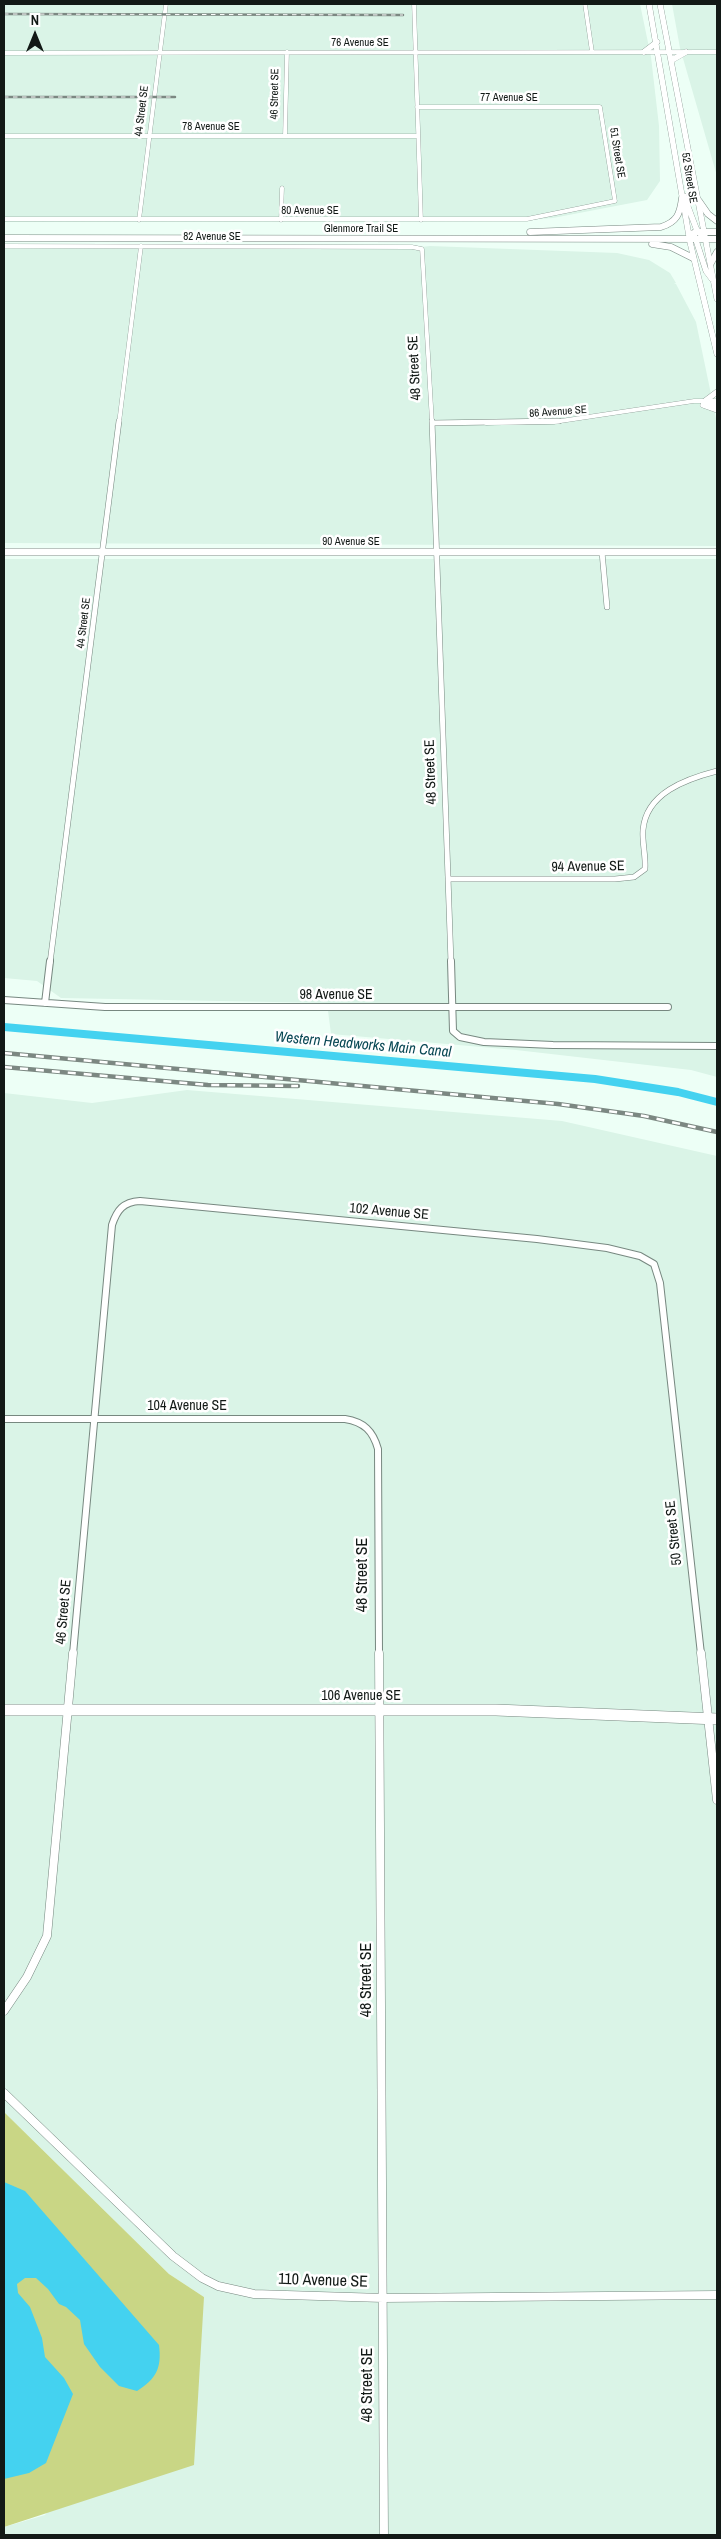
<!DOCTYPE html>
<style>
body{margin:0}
#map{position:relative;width:721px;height:2539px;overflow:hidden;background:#edfff6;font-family:"Archivo Narrow",sans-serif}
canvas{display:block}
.frame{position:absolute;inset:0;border:5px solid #121916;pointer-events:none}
.north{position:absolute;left:10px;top:10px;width:50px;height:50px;-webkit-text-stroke:4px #fff;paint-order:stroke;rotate:0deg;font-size:14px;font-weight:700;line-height:20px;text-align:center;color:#121916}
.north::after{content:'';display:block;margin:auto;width:18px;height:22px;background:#121916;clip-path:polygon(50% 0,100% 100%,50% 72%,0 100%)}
</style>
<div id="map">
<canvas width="721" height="2539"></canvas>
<div class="frame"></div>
<div class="north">N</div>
</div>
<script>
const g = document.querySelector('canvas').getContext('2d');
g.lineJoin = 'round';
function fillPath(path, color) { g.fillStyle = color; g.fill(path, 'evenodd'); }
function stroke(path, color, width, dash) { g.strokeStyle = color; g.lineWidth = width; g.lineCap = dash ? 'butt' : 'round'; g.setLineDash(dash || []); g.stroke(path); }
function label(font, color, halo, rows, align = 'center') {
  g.font = font + ' "Archivo Narrow",sans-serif'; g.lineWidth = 5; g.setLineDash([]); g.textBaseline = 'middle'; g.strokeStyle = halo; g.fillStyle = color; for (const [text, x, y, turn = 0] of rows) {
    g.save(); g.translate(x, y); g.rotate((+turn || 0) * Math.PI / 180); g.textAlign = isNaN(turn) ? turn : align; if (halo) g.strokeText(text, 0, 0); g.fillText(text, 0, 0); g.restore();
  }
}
const built = new Path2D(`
 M4 4H640L651 57 659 126 660 181 647 200 553 218 512 221 4 222Z
 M672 4H717V176L680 48Z
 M430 246 617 253 649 260 670 273 676 283 674 284H676L696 322 717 423V546L4 543V249H403Z
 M4 559H717V1077L691 1070 516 1050 331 1034 327 1003 61 998 37 981 4 978Z
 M187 1090 562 1121 717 1156V2535H4V2527L45 2515 204 2297 169 2274 4 2112V1093L92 1103Z`);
const green = new Path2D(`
 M4 2112 169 2274 204 2297 194 2465 4 2527Z`);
const water = new Path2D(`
 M4 2182 25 2191 159 2345C162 2368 156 2379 137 2391L119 2386 100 2367 84 2344 80 2320 66 2307 59 2304 48 2289 36 2278H25L17 2284 18 2293 30 2307 42 2338 45 2357 64 2378 73 2394 46 2463 29 2473 4 2479Z`);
const canal = new Path2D(`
 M4 1027 595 1079 678 1092 717 1102`);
const streetFar3 = new Path2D(`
 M414 4 421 220
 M585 4 592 52
 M4 53 717 52
 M4 136H418
 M285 136 287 52
 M4 219H527L615 201 600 107H417
 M139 220 166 4
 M281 220 282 188
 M4 246 412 247 422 249 432 423
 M705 405H717
 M119 423 141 246
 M486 423 554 422 694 401H717`);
const streetFar2 = new Path2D(`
 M432 421 451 963
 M432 423 559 421
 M602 552 607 607
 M448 879H615L634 877 645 869C646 856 642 843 643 830 646 793 686 779 717 771
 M50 963 119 421`);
const streetFar1 = new Path2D(`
 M451 961 453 1031 460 1037 484 1042 553 1045 717 1046
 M4 1000 105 1007H668
 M45 1003 50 961
 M4 1419H345C364 1422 373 1431 378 1449L379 1654
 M73 1654 112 1225C117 1210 123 1202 140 1201L537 1239 607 1248 640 1256 654 1264 660 1283 701 1654`);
const street = new Path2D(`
 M379 1653 384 2535
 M701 1653 717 1800
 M4 2011 27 1977 47 1936 73 1653
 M4 2093 173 2256 202 2278 218 2286 254 2294 383 2298 717 2295`);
const secondaryFar2 = new Path2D(`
 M649 4 690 242 717 354
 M660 4 717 299
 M644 52 657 42
 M672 60 686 52
 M684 196 696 228 703 238
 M691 233 694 234 706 271 712 279
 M705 401 717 392
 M703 405 717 410`);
const secondaryFar1 = new Path2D(`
 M4 552H717`);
const secondary = new Path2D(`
 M4 1710H496L717 1719`);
const primary = new Path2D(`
 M699 201 708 214 717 221
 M530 232 661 227C677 222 680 214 682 198
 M695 232H717
 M4 238 717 239
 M652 244 671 247 693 258
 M711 263 717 252`);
const railFar1 = new Path2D(`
 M4 14 403 15
 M4 97H175`);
const rail = new Path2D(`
 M4 1053 558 1104 644 1116 717 1132
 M4 1067 208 1085 298 1086`);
const farStreetnames = [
 ["76 Avenue SE",360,43],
 ["46 Street SE",275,94,-89],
 ["77 Avenue SE",509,98],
 ["44 Street SE",142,111,-83],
 ["78 Avenue SE",211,127],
 ["51 Street SE",617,153,81],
 ["52 Street SE",689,178,81],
 ["80 Avenue SE",310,211],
 ["Glenmore Trail SE",361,229],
 ["82 Avenue SE",212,237],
 ["86 Avenue SE",558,412,-4],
 ["90 Avenue SE",351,542],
 ["44 Street SE",84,623,-83]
];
const streetNames = [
 ["48 Street SE",415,368,-93],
 ["48 Street SE",431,772,-92],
 ["94 Avenue SE",588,867,-1],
 ["98 Avenue SE",336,995],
 ["102 Avenue SE",389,1212,5],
 ["104 Avenue SE",187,1406],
 ["50 Street SE",674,1533,-96],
 ["46 Street SE",64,1612,-85],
 ["106 Avenue SE",361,1696]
];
const waterNames = [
 ["Western Headworks Main Canal",363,1045,5]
];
const nearStreetnames = [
 ["48 Street SE",363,1575,-90],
 ["48 Street SE",367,1980,-90],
 ["110 Avenue SE",323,2281,2],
 ["48 Street SE",368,2385,-90]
];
fillPath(built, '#daf4e7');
fillPath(green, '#c9d685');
fillPath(water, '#44d2f0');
stroke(canal, '#44d2f0', 8);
stroke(streetFar3, '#778880', 4.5);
stroke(streetFar2, '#778880', 6);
stroke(streetFar1, '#778880', 8);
stroke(street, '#778880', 9);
stroke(secondaryFar2, '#778880', 6);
stroke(secondaryFar1, '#778880', 8);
stroke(secondary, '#778880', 12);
stroke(primary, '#778880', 7);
stroke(streetFar3, '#fff', 4);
stroke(streetFar2, '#fff', 5);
stroke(streetFar1, '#fff', 6);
stroke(street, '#fff', 8);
stroke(secondaryFar2, '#fff', 5.5);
stroke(secondaryFar1, '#fff', 7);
stroke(secondary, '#fff', 11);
stroke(primary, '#fff', 6);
stroke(railFar1, '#7c8882', 2.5);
stroke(rail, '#7c8882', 4.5);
stroke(railFar1, '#fff', 1, [4.5]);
stroke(rail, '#fff', 2.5, [8]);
label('11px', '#121916', '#fff', farStreetnames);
label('14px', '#121916', '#fff', streetNames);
label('italic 15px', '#094854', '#fff', waterNames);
label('16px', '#121916', '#fff', nearStreetnames);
</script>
